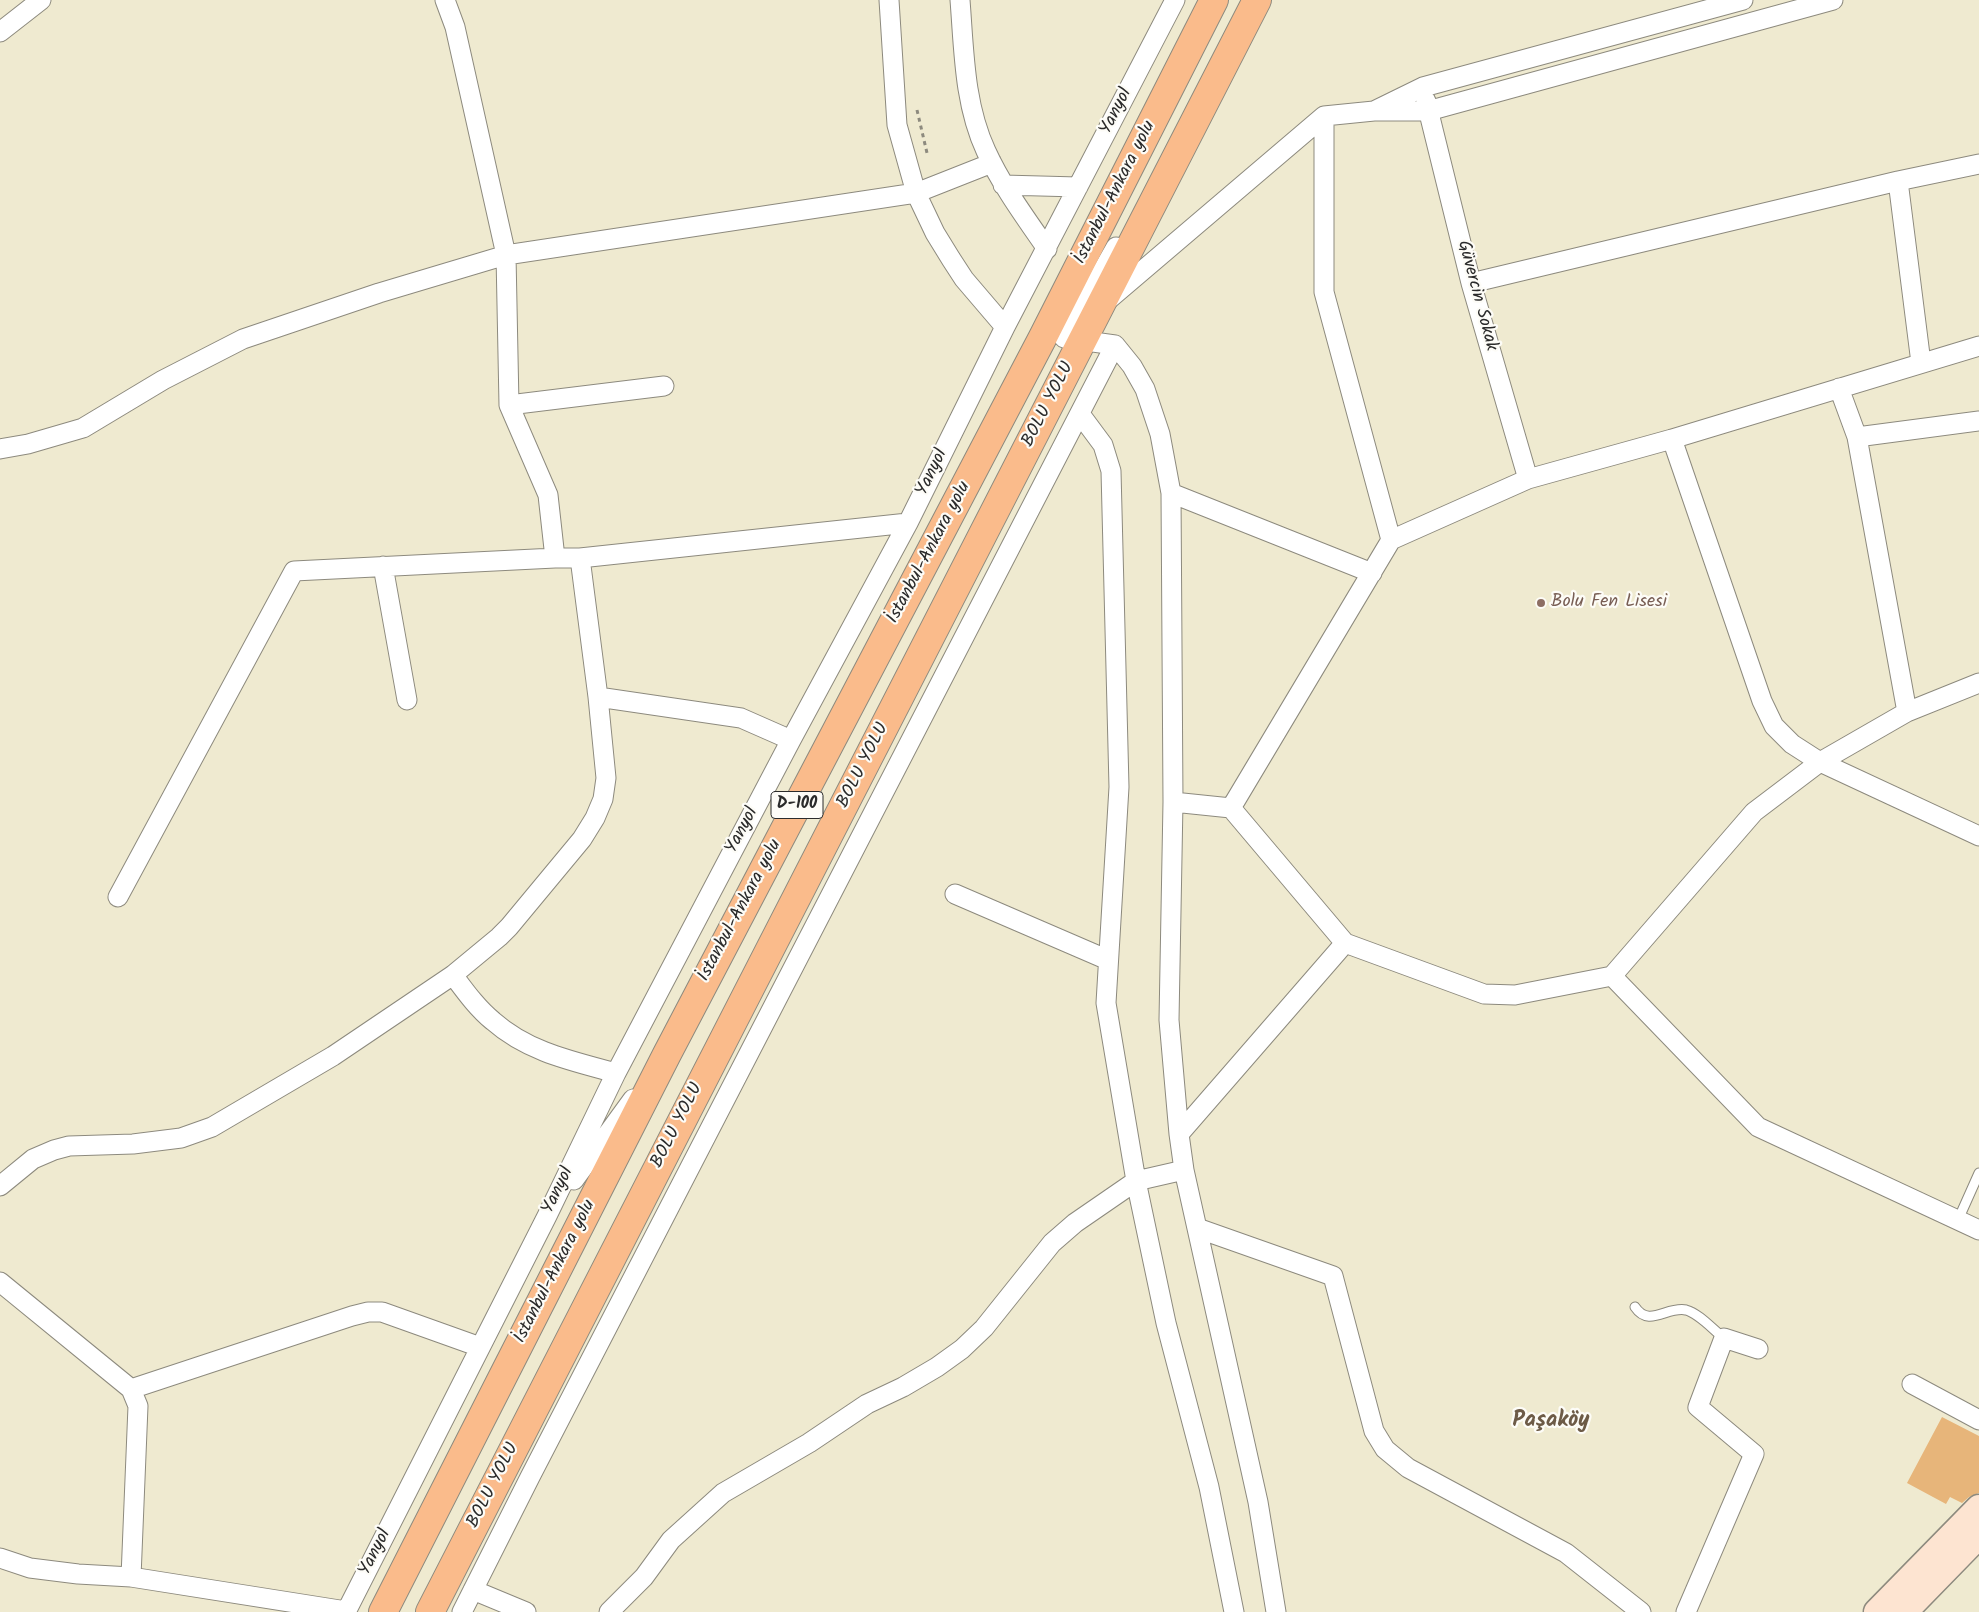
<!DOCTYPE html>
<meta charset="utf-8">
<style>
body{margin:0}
canvas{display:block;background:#efead0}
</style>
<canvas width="1979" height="1612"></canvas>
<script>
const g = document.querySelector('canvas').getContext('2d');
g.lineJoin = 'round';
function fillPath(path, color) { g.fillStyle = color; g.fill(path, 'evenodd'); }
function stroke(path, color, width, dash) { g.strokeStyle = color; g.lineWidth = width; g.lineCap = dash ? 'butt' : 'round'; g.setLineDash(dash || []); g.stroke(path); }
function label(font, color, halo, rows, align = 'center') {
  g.font = font + ' Kalam,sans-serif'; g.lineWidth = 4.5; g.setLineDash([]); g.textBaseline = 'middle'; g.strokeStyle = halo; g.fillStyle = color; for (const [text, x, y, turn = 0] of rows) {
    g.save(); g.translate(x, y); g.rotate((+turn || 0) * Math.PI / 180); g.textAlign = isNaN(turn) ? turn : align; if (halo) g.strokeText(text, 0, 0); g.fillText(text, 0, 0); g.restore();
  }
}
const building = new Path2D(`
 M1942 1417 1979 1436V1493L1969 1497 1962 1503 1950 1497 1946 1504 1907 1483Z`);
const path = new Path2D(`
 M917 110 927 153`);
const service = new Path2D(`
 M1958 1220 1979 1173
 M1635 1307C1649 1328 1667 1306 1686 1310 1700 1314 1713 1330 1724 1338`);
const minor = new Path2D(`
 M445 0 455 27 506 255 509 405 548 495 555 558H580
 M889 0 897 125 916 193 935 233 951 259 964 279 1005 327
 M960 0C964 50 964 104 986 151 1002 186 1025 217 1047 249
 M1743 0 1423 87 1374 111H1428L1833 0
 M0 32 41 0
 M1426 101 1471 283 1528 479
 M1003 185 1078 187
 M1471 283 1898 181
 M1108 300 1324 116 1374 111
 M1115 345 1132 366 1145 389 1160 434 1171 493 1173 802 1169 1020 1179 1134 1184 1170 1258 1502 1276 1612
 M1921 363 1898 181 1979 164
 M1839 388 1857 437 1907 712
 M509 405 664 386
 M1080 414 1103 445 1111 471 1119 787 1106 1003 1136 1181 1166 1323 1209 1487 1234 1612
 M1857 437 1979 421
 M1672 439 1762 701 1774 726 1792 744 1820 762 1979 836
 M0 449 28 444 83 428 163 380 243 339 379 293 506 255 916 193 992 163
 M1171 493 1372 573
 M1391 540 1528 479 1672 439 1979 346
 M383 566 407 700
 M598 697 580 558 908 523
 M1173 802 1231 808 1345 943
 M1231 808 1391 540 1324 292V116
 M955 894 1108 960
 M118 897 294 571 555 558
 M453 975C465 991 477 1008 493 1021 528 1052 572 1061 616 1073
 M1612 976 1754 812 1820 762 1907 712 1979 683
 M1179 1134 1345 943 1484 994 1515 995 1612 976 1758 1127 1979 1230
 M574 1180 633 1099
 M0 1186 33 1159 54 1150 69 1146 133 1144 181 1138 212 1127 333 1056 453 975 499 937 509 927 582 839 595 818 603 799 606 778 598 697 741 718 791 740
 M1197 1228 1333 1276 1374 1431 1385 1449 1408 1468 1566 1553 1641 1612
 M0 1282 131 1389
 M1912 1384 1979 1420
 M0 1558 30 1568 78 1574 131 1577
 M473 1590 526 1612
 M346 1611 131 1577 138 1406 131 1389 352 1316 368 1312H382L480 1347
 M346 1612 547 1216 616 1073 791 740 908 523 1005 327 1175 0
 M462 1612 530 1477 1115 345 1064 338 1116 247
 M609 1612 644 1577 671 1540 723 1493 809 1443 867 1404 903 1387 937 1367 962 1349 984 1328 1052 1243 1075 1223 1136 1181 1184 1170
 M1686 1612 1754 1454 1698 1407 1724 1338 1758 1349`);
const secondary = new Path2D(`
 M1877 1612 1979 1508
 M1904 1612 1979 1535`);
const trunk = new Path2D(`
 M383 1612 667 1054 1043 337 1214 0
 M430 1612 1257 0`);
const markers = [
 [1541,603,5,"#8d6e63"]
];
const shields = [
 [797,805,52]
];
const shieldNames = [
 ["D-100",797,805]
];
const streetNames = [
 ["Yanyol",1117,112,-63],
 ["İstanbul-Ankara yolu",1116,193,-63],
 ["Güvercin Sokak",1476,296,75],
 ["BOLU YOLU",1049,405,-63],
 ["Yanyol",933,473,-64],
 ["İstanbul-Ankara yolu",930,553,-62],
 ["BOLU YOLU",864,766,-63],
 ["Yanyol",743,831,-62],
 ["İstanbul-Ankara yolu",741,911,-62],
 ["BOLU YOLU",678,1126,-63],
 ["Yanyol",559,1191,-64],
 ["İstanbul-Ankara yolu",556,1272,-63],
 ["BOLU YOLU",494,1486,-63],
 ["Yanyol",376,1553,-63]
];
const educationNames = [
 ["Bolu Fen Lisesi",1551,603]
];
const districtNames = [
 ["Paşaköy",1551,1422]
];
fillPath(building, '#e7b57a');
stroke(service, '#8d8a7e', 11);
stroke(minor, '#8d8a7e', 21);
stroke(secondary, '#8d8a7e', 29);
stroke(trunk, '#8d8a7e', 30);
stroke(path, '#8d8a7e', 3, [4, 4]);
stroke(service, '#fff', 9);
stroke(minor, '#fff', 19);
stroke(secondary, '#fde4d1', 26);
stroke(trunk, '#fabb8b', 28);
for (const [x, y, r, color] of markers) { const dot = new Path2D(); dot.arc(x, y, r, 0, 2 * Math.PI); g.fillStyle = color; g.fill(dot); stroke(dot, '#fdfcf7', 2); }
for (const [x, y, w] of shields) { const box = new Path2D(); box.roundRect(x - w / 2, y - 13.5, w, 27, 4); g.fillStyle = '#fdfcf7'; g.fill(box); stroke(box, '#2b2b2b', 1); }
label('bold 16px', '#2b2b2b', null, shieldNames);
label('18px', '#2b2b2b', '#fdfcf7', streetNames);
label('18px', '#785e54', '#fdfcf7', educationNames, 'left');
label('bold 22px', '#6d5b47', '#fdfcf7', districtNames);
</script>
